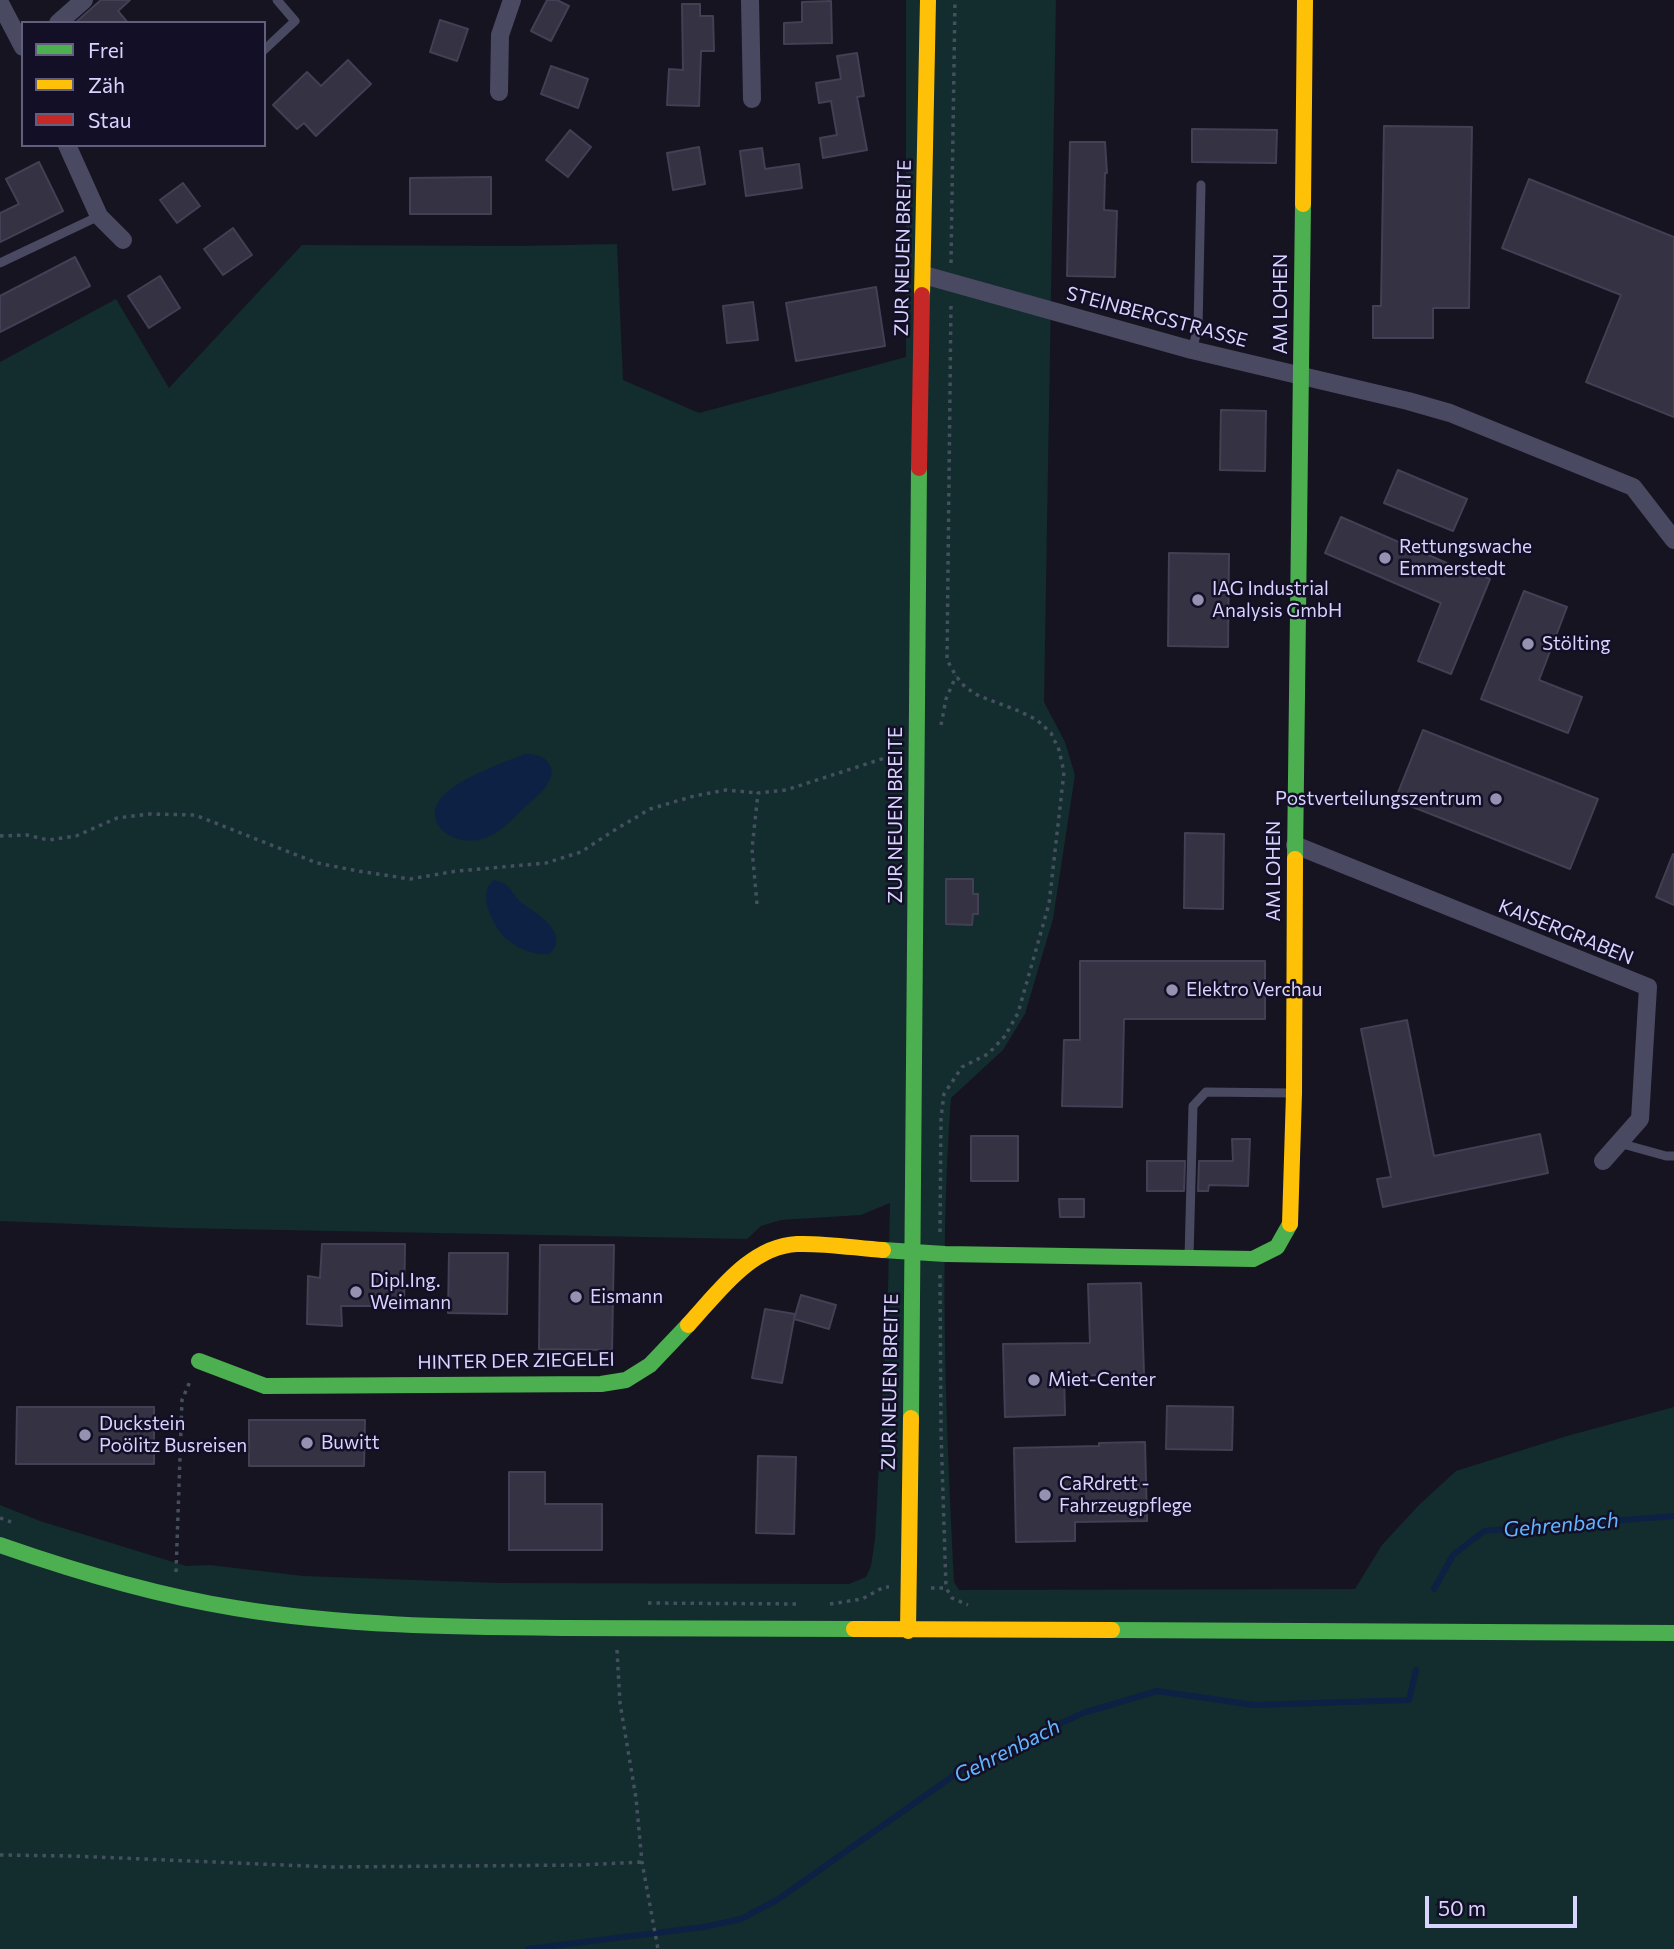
<!DOCTYPE html>
<meta charset="utf-8">
<style>
body{margin:0}
#map{position:relative;width:1674px;height:1949px;overflow:hidden;background:#161421;font-family:Commissioner,sans-serif}
canvas{display:block}
.legend{position:absolute;left:21px;top:21px;width:245px;height:126px;box-sizing:border-box;background:#130f26;border:2px solid #625e7d;margin:0;padding:9px 12px;list-style:none;font-size:21px;color:#d9d4ff}
.legend li{display:flex;align-items:center;gap:14px;height:35px}
.legend b{width:35px;border:2px solid #625e7d}
.scale{position:absolute;left:1425px;top:1896px;width:152px;height:32px;box-sizing:border-box;border:4px solid #d9d4ff;border-top:0;padding-left:9px;font-size:21px;line-height:24px;white-space:nowrap;color:#d9d4ff;-webkit-text-stroke:5px #130f26;paint-order:stroke}
</style>
<div id="map">
<canvas width="1674" height="1949"></canvas>
<ul class="legend">
<li><b style="height:9px;background:#4caf50"></b>Frei</li>
<li><b style="height:9px;background:#ffc107"></b>Zäh</li>
<li><b style="height:9px;background:#c62828"></b>Stau</li>
</ul>
<div class="scale">50 m</div>
</div>
<script>
const g = document.querySelector('canvas').getContext('2d');
g.lineJoin = 'round';
function fillPath(path, color) { g.fillStyle = color; g.fill(path, 'evenodd'); }
function stroke(path, color, width, dash) { g.strokeStyle = color; g.lineWidth = width; g.lineCap = dash ? 'butt' : 'round'; g.setLineDash(dash || []); g.stroke(path); }
function label(font, color, halo, rows, align = 'center') {
  g.font = font + ' Commissioner,sans-serif'; g.lineWidth = 5; g.setLineDash([]); g.textBaseline = 'middle'; g.strokeStyle = halo; g.fillStyle = color; for (const [text, x, y, turn = 0] of rows) {
    g.save(); g.translate(x, y); g.rotate((+turn || 0) * Math.PI / 180); g.textAlign = isNaN(turn) ? turn : align; if (halo) g.strokeText(text, 0, 0); g.fillText(text, 0, 0); g.restore();
  }
}
const green = new Path2D(`
 M906 0H1056L1044 702 1065 742 1075 775 1053 919 1025 1014 1003 1050 951 1098C939 1259 946 1421 954 1582L959 1590 1355 1589 1382 1545 1419 1505 1456 1471 1567 1436 1674 1407V1949H0V1505L40 1521 186 1566 210 1565 303 1576 500 1583 849 1584 866 1577 871 1566 875 1539 888 1289 890 1203 861 1215 781 1220 761 1226 747 1239 177 1228 0 1221V362L116 299 169 388 302 245 519 246 617 244 623 380 699 413 906 357Z`);
const water = new Path2D(`
 M525 754C539 754 551 758 552 774 547 788 537 797 525 807 515 816 504 829 492 835 458 854 413 821 447 792 466 776 502 763 525 754Z
 M494 880C512 884 510 893 522 903 534 912 565 929 554 948 552 952 550 954 546 954 533 956 514 946 505 938 493 925 476 893 494 880Z`);
const stream = new Path2D(`
 M1434 1589 1453 1555 1484 1531 1674 1516
 M528 1949 704 1927 741 1919 777 1900 963 1769 1083 1713 1157 1691 1254 1705 1409 1700 1416 1670`);
const building = new Path2D(`
 M101 0H130L118 11 128 23H75Z
 M547 0H557L569 6 551 41 531 31Z
 M831 1 832 43 784 44V23L802 22V2Z
 M682 4H700V16H713L714 51H701L699 106 667 105 669 69 683 70Z
 M440 20 468 29 457 61 430 52Z
 M857 53 864 96 857 97 867 150 823 158 820 138 837 135 831 101 819 103 816 83 841 79 837 56Z
 M348 60 371 84 316 136 304 123 297 129 273 105 307 72 321 86Z
 M551 66 588 79 578 108 541 94Z
 M1384 126 1472 127 1469 308H1433V338H1373V306H1381Z
 M1192 129 1277 130 1276 163 1192 162Z
 M570 130 591 147 568 177 546 160Z
 M1070 142H1105L1107 173H1105L1104 210 1117 211 1115 277 1067 276Z
 M699 147 705 184 673 190 667 153Z
 M762 148 765 169 799 164 802 188 746 196 740 151Z
 M39 162 63 211 0 242V213L19 204 6 179Z
 M491 177V214H410V178Z
 M1529 179 1674 237V417L1586 382 1621 295 1502 248Z
 M183 183 200 206 177 223 160 200Z
 M233 228 252 255 223 275 204 249Z
 M75 257 90 286 0 332V296Z
 M160 276 180 308 149 328 128 296Z
 M876 287 885 346 796 361 786 303Z
 M753 302 758 340 727 343 723 306Z
 M1221 410 1266 411 1265 471 1220 470Z
 M1398 470 1467 499 1453 531 1384 503Z
 M1341 517 1456 567V565L1490 579 1451 674 1418 661 1441 603 1325 553Z
 M1169 553 1229 554 1228 647 1168 646Z
 M1524 591 1567 607 1539 680 1582 697 1568 733 1481 699Z
 M1423 730 1598 799 1570 869 1395 800Z
 M1185 833 1224 834 1223 909 1184 908Z
 M1673 854 1674 855V905L1656 897Z
 M946 879H973V894H978V914H973L972 925 946 924Z
 M1080 961H1265V1019H1124L1122 1107 1062 1106 1064 1040H1080Z
 M1407 1020 1434 1156 1540 1134 1548 1173 1383 1207 1377 1179 1391 1177 1361 1029Z
 M971 1136H1018V1181H971Z
 M1232 1139H1250L1248 1186 1209 1185 1208 1191H1198L1199 1161H1233Z
 M1147 1161H1185L1184 1191H1147Z
 M1059 1199H1084V1217H1060Z
 M322 1244H405L404 1306H341L342 1326 307 1324 308 1276 320 1278Z
 M540 1245H614L612 1350 539 1349Z
 M449 1253H508L507 1314 448 1313Z
 M1141 1283 1144 1374 1064 1376 1065 1415 1005 1417 1003 1344 1090 1343 1088 1284Z
 M801 1295 836 1305 829 1329 794 1319Z
 M765 1309 795 1314 782 1383 752 1378Z
 M1167 1406 1233 1407 1232 1450 1166 1449Z
 M17 1407H154V1464H16Z
 M249 1420H365L364 1466H249Z
 M1145 1442 1147 1521 1075 1522V1541L1016 1542 1014 1448 1099 1446V1443Z
 M758 1456 796 1457 794 1534 756 1533Z
 M509 1472H545V1504H602V1550H509Z`);
const path = new Path2D(`
 M951 263 955 0
 M941 725 946 699 956 676
 M0 836 27 835 48 840 76 836 117 818 150 814 195 815 317 863 358 871 410 879 457 871 546 863 581 852 613 831 650 809 694 796 726 790 758 793
 M757 904 752 849 758 793 786 790 894 755
 M940 1232 941 1118 944 1094 962 1067 988 1054 1005 1036 1018 1013 1049 904 1064 772 1059 750 1051 733 1037 720 1019 711 979 696 965 687 956 676 947 660 951 302
 M940 1275 941 1431 946 1588
 M0 1518 11 1522
 M176 1572 182 1400 191 1379
 M931 1588H946L952 1598 968 1605
 M648 1603 801 1604
 M830 1604 862 1599 884 1587H889
 M617 1650 620 1703 636 1798 642 1862 658 1949
 M0 1855 73 1856 330 1867 582 1865 642 1862`);
const lane = new Path2D(`
 M264 50 295 21 277 0
 M0 263 99 216
 M1192 350 1198 328 1201 185
 M1619 1143 1666 1156H1674
 M1189 1257 1193 1106 1206 1092 1292 1093`);
const street = new Path2D(`
 M750 0 752 99
 M0 3 23 47
 M58 23 84 0
 M499 92 500 35 512 0
 M67 145 99 216 123 240
 M924 275 1192 350 1408 401 1450 413 1633 487 1674 540
 M1295 845 1648 987 1640 1119 1603 1161`);
const fast = new Path2D(`
 M1295 859 1303 204
 M883 1250 945 1254 1253 1259 1277 1247 1290 1224
 M199 1361 265 1386 601 1384 626 1380 650 1365 688 1325
 M911 1418 919 468
 M0 1545C77 1572 155 1595 235 1608 343 1626 453 1627 562 1628 659 1628 757 1629 854 1629
 M1112 1630 1674 1633`);
const slow = new Path2D(`
 M1303 204 1305 0
 M922 295 928 0
 M1290 1224 1294 1093 1295 859
 M688 1325C717 1294 750 1246 797 1244 825 1243 855 1248 883 1250
 M854 1629 1112 1630
 M908 1631 911 1418`);
const jam = new Path2D(`
 M919 468 922 295`);
const markers = [
 [1385,558,7,"#9591b1"],
 [1198,600,7,"#9591b1"],
 [1528,644,7,"#9591b1"],
 [1496,799,7,"#9591b1"],
 [1172,990,7,"#9591b1"],
 [356,1292,7,"#9591b1"],
 [576,1297,7,"#9591b1"],
 [1034,1380,7,"#9591b1"],
 [85,1435,7,"#9591b1"],
 [307,1443,7,"#9591b1"],
 [1045,1495,7,"#9591b1"]
];
const streetNames = [
 ["ZUR NEUEN BREITE",903,248,-89],
 ["AM LOHEN",1281,304,-90],
 ["STEINBERGSTRASSE",1157,317,15],
 ["ZUR NEUEN BREITE",896,815,-90],
 ["AM LOHEN",1274,871,-90],
 ["KAISERGRABEN",1566,932,22],
 ["HINTER DER ZIEGELEI",516,1361,-1],
 ["ZUR NEUEN BREITE",890,1382,-89]
];
const poiNames = [
 ["Rettungswache",1399,547],
 ["Emmerstedt",1399,569],
 ["IAG Industrial",1212,589],
 ["Analysis GmbH",1212,611],
 ["Stölting",1542,644],
 ["Postverteilungszentrum",1482,799,"right"],
 ["Elektro Verchau",1186,990],
 ["Dipl.Ing.",370,1281],
 ["Weimann",370,1303],
 ["Eismann",590,1297],
 ["Miet-Center",1048,1380],
 ["Duckstein",99,1424],
 ["Poölitz Busreisen",99,1446],
 ["Buwitt",321,1443],
 ["CaRdrett -",1059,1484],
 ["Fahrzeugpflege",1059,1506]
];
const waterNames = [
 ["Gehrenbach",1561,1525,-5],
 ["Gehrenbach",1007,1751,-27]
];
fillPath(green, '#132c2d');
fillPath(water, '#0d2144');
stroke(stream, '#0d2144', 6);
fillPath(building, '#343243');
stroke(building, '#433f54', 2);
stroke(path, '#44505f', 3.5, [3.5, 5]);
stroke(lane, '#4a4962', 9);
stroke(street, '#4a4962', 18);
stroke(fast, '#4caf50', 16);
stroke(slow, '#ffc107', 16);
stroke(jam, '#c62828', 16);
for (const [x, y, r, color] of markers) { const dot = new Path2D(); dot.arc(x, y, r, 0, 2 * Math.PI); g.fillStyle = color; g.fill(dot); stroke(dot, '#130f26', 2.5); }
label('19px', '#d9d4ff', '#130f26', streetNames);
label('19px', '#d9d4ff', '#130f26', poiNames, 'left');
label('italic 21px', '#62b6ff', '#130f26', waterNames);
</script>
